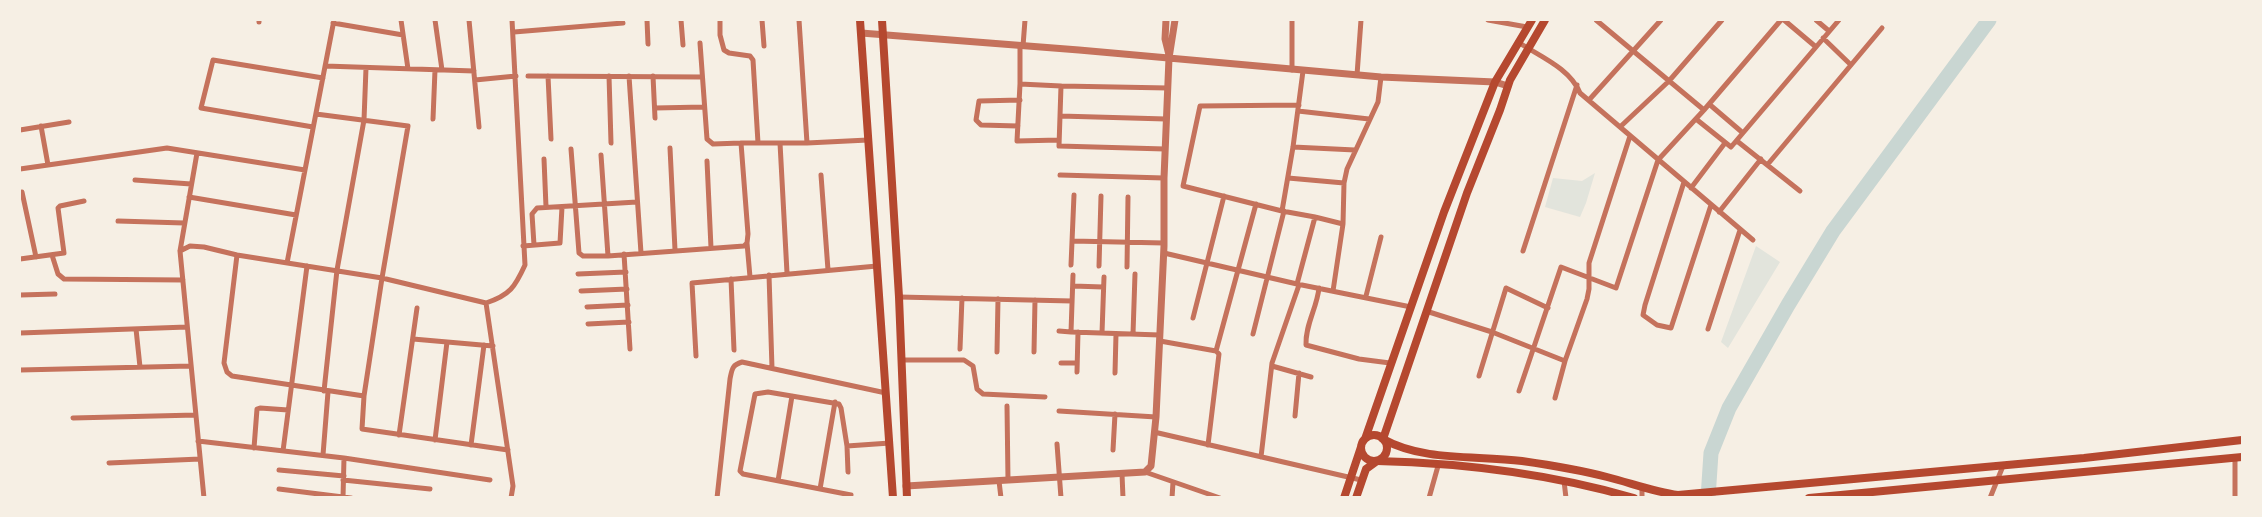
<!DOCTYPE html>
<style>
body{margin:0}
#map{position:relative;width:2262px;height:517px;overflow:hidden;background:#f6efe4;font-family:"Sofia Sans Condensed",sans-serif}
canvas{display:block}
.frame{position:absolute;inset:0;border:21px solid #f6efe4;pointer-events:none}
</style>
<div id="map">
<canvas width="2262" height="517"></canvas>
<div class="frame"></div>
</div>
<script>
const g = document.querySelector('canvas').getContext('2d');
g.lineJoin = 'round';
function fillPath(path, color) { g.fillStyle = color; g.fill(path, 'evenodd'); }
function stroke(path, color, width, dash) { g.strokeStyle = color; g.lineWidth = width; g.lineCap = dash ? 'butt' : 'round'; g.setLineDash(dash || []); g.stroke(path); }
const green = new Path2D(`
 M1595 173 1586 203 1580 217 1545 207 1553 178 1582 181Z
 M1756 246 1780 262 1728 348 1721 342Z`);
const river = new Path2D(`
 M1708 498 1711 453 1729 408 1788 305 1833 231 1989 20`);
const minor = new Path2D(`
 M401 20 408 69
 M435 20 442 70
 M469 20 479 127
 M647 20 648 44
 M681 20 683 45
 M720 20V35L724 50 729 53 750 56 753 60 758 143H807L868 140
 M762 20 764 46
 M799 20 807 143
 M1488 20 1527 27
 M1596 20 1704 110
 M1784 20 1816 47
 M1816 20 1829 31
 M259 22V20
 M333 23 403 35
 M514 32 623 23
 M1823 38 1851 65
 M1518 42C1539 56 1570 68 1580 93L1753 240
 M700 43 707 139 713 144 741 143
 M1020 46V84L1017 141 1059 140
 M1023 46 1025 20
 M325 66 474 71
 M1292 70V20
 M1357 75 1361 20
 M528 76 702 77
 M548 76 551 139
 M609 76 611 143
 M629 76 641 253
 M653 76 655 118
 M475 80 516 76
 M1020 84 1061 86
 M1589 100 1661 20
 M1709 104 1743 133
 M655 108 704 107
 M1298 111 1369 119
 M316 114 408 126 382 278 364 396 362 429 508 450
 M1060 116 1166 119
 M433 119 435 70
 M1696 119 1731 147 1839 20
 M41 126 48 165
 M1018 126 981 125 976 120 979 101 1020 100
 M313 127 201 108 213 60 323 78
 M1620 127 1669 81 1722 20
 M20 130 69 122
 M1737 141 1800 191
 M780 143 787 273
 M1293 147 1355 150
 M670 148 675 250
 M571 149 579 253 583 256H608L744 246 747 243 748 234 741 143H758
 M1165 149 1059 146 1061 86 1168 88
 M197 153 180 251 204 498
 M601 155 608 256
 M544 159 546 207
 M707 161 711 248
 M1768 164 1882 28
 M20 169 167 148 305 170
 M821 175 828 270
 M1060 175 1164 178
 M1288 178 1344 183
 M135 180 191 184
 M1684 182 1645 305 1643 315 1657 325 1671 328 1711 205
 M1691 188 1725 143
 M22 192 36 257
 M189 197 296 215
 M1282 211 1183 186 1200 106 1299 105
 M1719 212 1761 159
 M1315 217 1343 224
 M118 221 184 223
 M1072 241 1164 243
 M747 243 750 277
 M534 245 532 214 537 208 637 202
 M523 246 560 243 562 207
 M180 251 190 246 204 247 237 255 382 278 486 303 513 486 511 498
 M1523 251 1577 85
 M1164 253 1297 284 1411 307
 M624 254 630 349
 M52 255 58 274 64 279 183 280
 M237 255 224 363 227 372 232 376 364 396
 M20 259 64 253 58 208 60 206 84 201
 M287 263 334 20
 M1071 265 1074 195
 M1099 266 1101 196
 M1127 267 1128 197
 M578 274 626 272
 M769 275 772 368
 M1073 275 1071 332 1160 335
 M731 279 734 350
 M1297 284 1315 217 1282 211 1293 147 1303 71
 M1073 286 1103 287
 M1319 288C1317 308 1305 325 1306 345L1359 359 1390 363
 M581 291 627 289
 M1333 291 1343 224 1344 183 1347 169 1378 102 1381 77
 M20 295 55 294
 M1366 296 1381 237
 M899 297 1072 301
 M486 303C510 295 515 287 525 265L512 20
 M587 307 628 305
 M1426 311 1492 332 1565 361
 M1193 318 1224 196
 M588 324 629 322
 M136 329 140 367
 M1708 329 1740 230
 M1059 331 1071 332
 M20 333 187 327
 M1102 333 1104 277
 M1133 334 1135 274
 M1253 334 1284 211
 M413 339 493 346
 M1160 341 1216 351 1219 354 1208 445
 M960 349 962 298
 M1216 351 1256 204
 M997 352 998 299
 M1034 352 1035 300
 M696 356 692 283 877 266
 M901 360H964L973 366 977 389 983 394 1045 397
 M1061 363H1077
 M1272 366 1311 377
 M20 370 191 366
 M1077 372 1078 332
 M1115 373 1116 334
 M1479 376 1506 288 1548 308
 M324 391 337 270 364 120 366 68
 M1519 391 1561 267 1616 288 1658 160 1704 110 1781 20
 M1555 398 1565 361 1587 299 1589 289V263L1630 136
 M1007 406 1008 480
 M1059 411 1156 417
 M1295 416 1299 373
 M73 418 196 415
 M1154 432 1361 480
 M399 435 417 308
 M435 440 447 342
 M198 441 344 458 490 480
 M1057 444 1061 498
 M471 445 484 345
 M847 446 890 443
 M254 448 257 409 260 408 288 410
 M1113 450 1115 414
 M283 451 307 266
 M323 455 328 392
 M1261 457 1272 363 1299 285
 M2235 458V498
 M109 463 200 459
 M279 470 344 476
 M848 472 847 446 841 408 839 404 768 392 755 394 740 471 743 474 851 495
 M1145 472 1220 498
 M1122 474 1123 498
 M343 480 430 489
 M778 481 792 396
 M999 481 1001 498
 M1564 481 1566 498
 M279 489 351 498
 M820 489 835 402
 M343 498 344 458
 M717 498 730 379C732 369 732 365 742 362L886 393
 M1172 498 1173 482
 M1429 498 1438 466
 M1642 498V487
 M1990 498 2003 466`);
const tertiary = new Path2D(`
 M1166 20 1165 39 1169 55
 M861 33 1079 50 1381 77 1495 82 1508 86
 M906 486 1145 472 1151 466 1156 417 1164 246V178L1169 58 1175 20`);
const secondary = new Path2D(`
 M1383 439C1424 462 1477 455 1522 461 1550 465 1580 470 1607 477 1631 483 1654 492 1678 495L2084 458 2242 440
 M1377 461C1463 463 1551 474 1634 498
 M1809 498 2242 457`);
const primary = new Path2D(`
 M860 20 893 498
 M882 20 899 297 907 498
 M1361 448a13 13 0 1 1 26 0a13 13 0 1 1-26 0Z
 M1365 439 1444 212 1495 82 1532 20
 M1383 439 1467 193 1500 110 1510 80 1545 20
 M1344 498 1361 447
 M1356 498 1366 469 1377 461`);
fillPath(green, '#e2e4dc');
stroke(river, '#c9d6d2', 15);
stroke(minor, '#c5725c', 5);
stroke(tertiary, '#c5725c', 7);
stroke(secondary, '#b5482f', 8);
stroke(primary, '#b5482f', 8);
</script>
